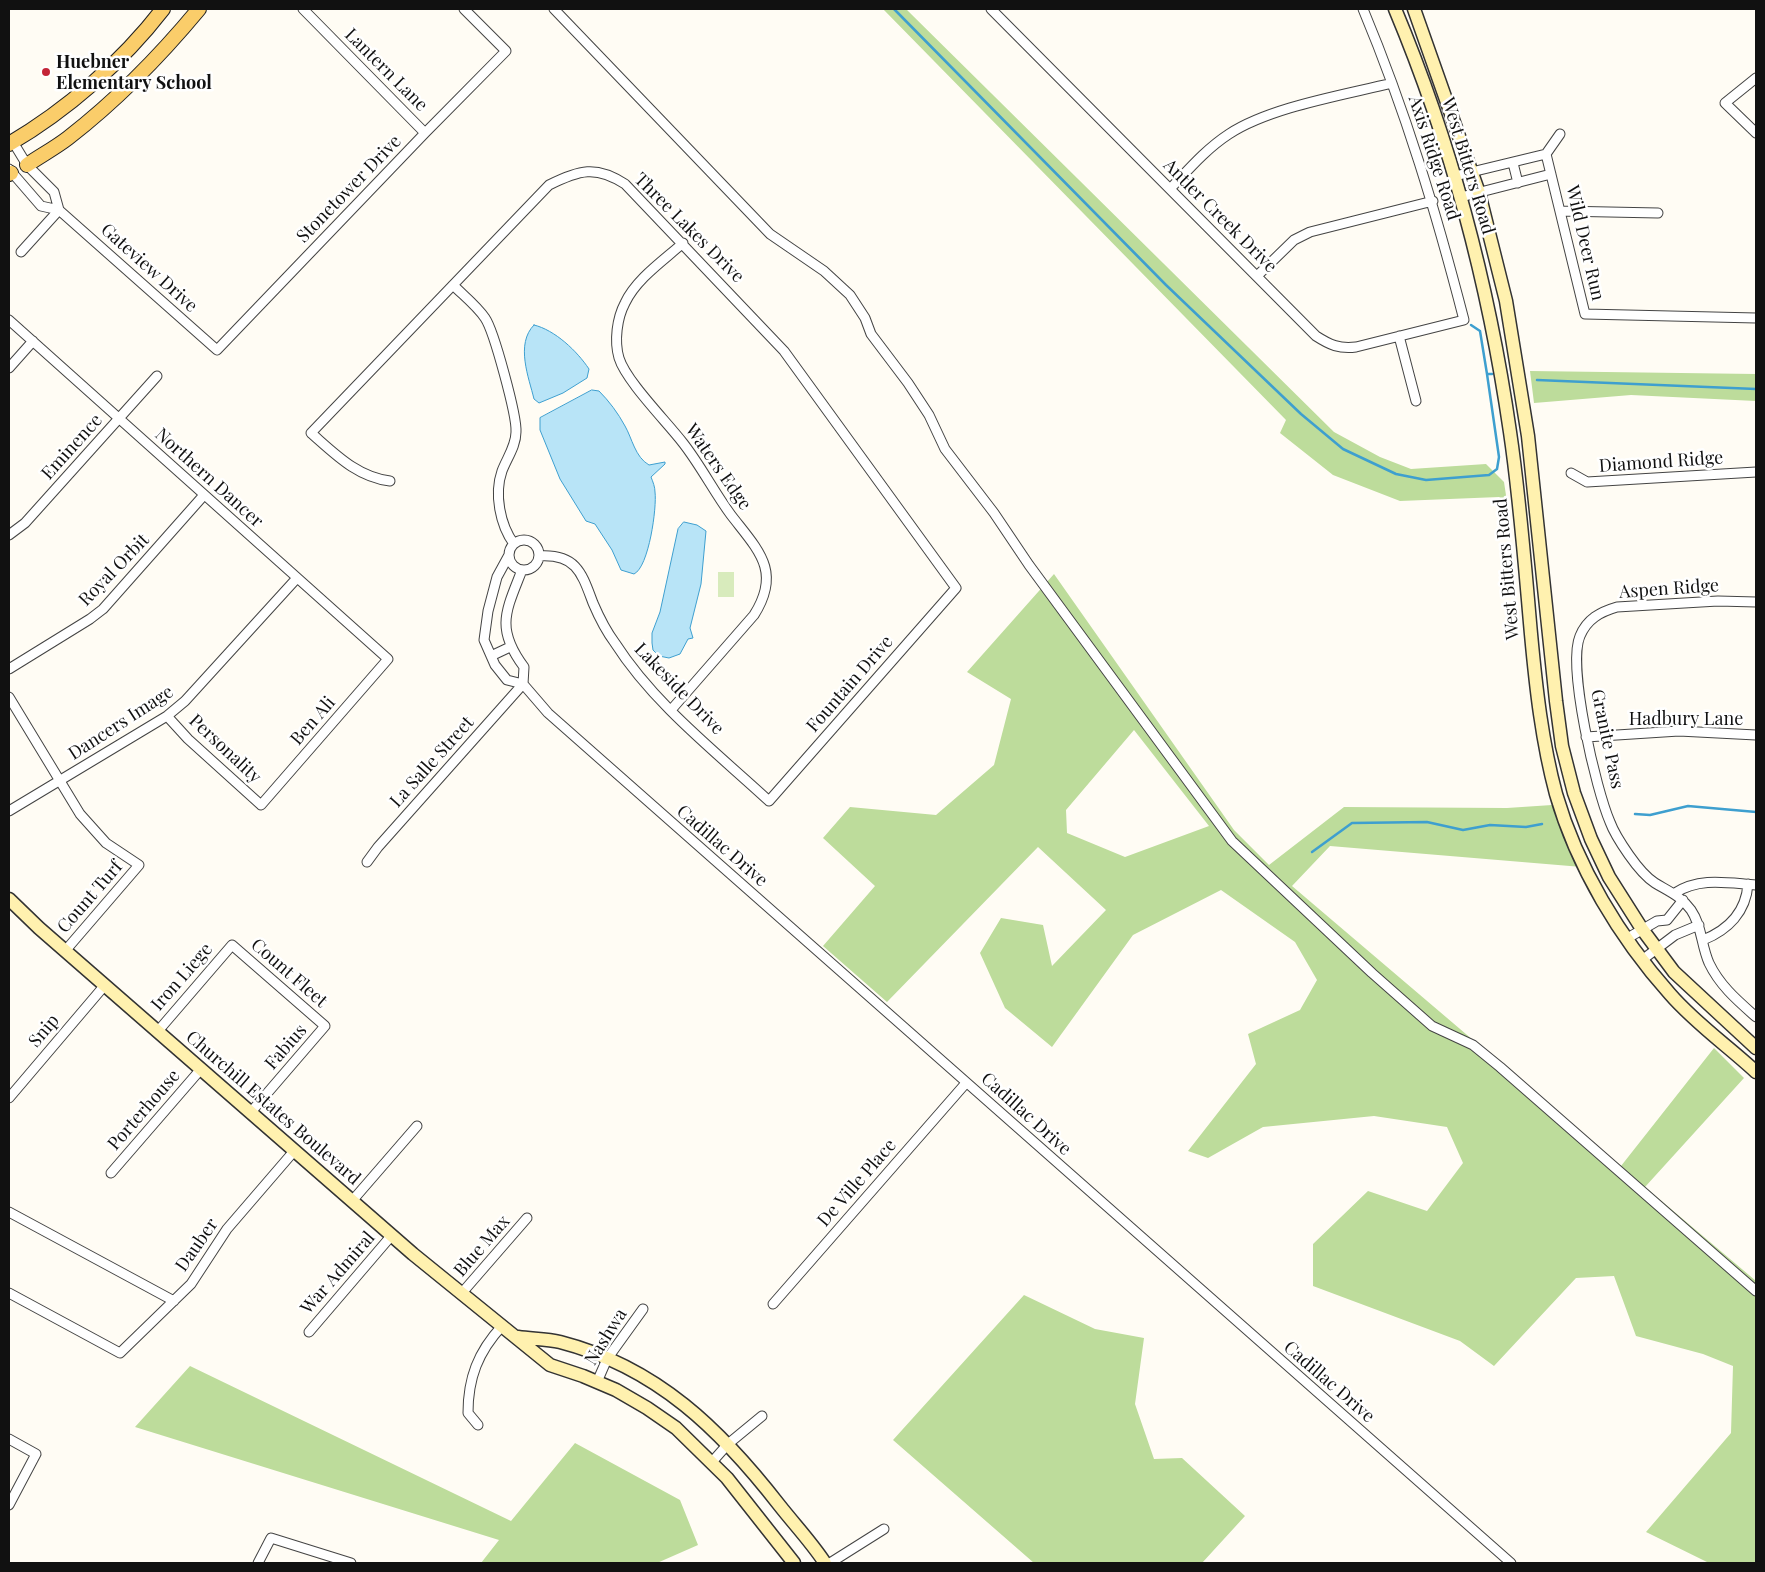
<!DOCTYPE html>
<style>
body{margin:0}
#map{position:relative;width:1765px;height:1572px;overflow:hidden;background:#fffcf4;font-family:"Playfair Display",serif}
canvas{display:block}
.frame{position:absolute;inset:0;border:10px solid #111;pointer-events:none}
</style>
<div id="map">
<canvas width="1765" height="1572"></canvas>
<div class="frame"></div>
</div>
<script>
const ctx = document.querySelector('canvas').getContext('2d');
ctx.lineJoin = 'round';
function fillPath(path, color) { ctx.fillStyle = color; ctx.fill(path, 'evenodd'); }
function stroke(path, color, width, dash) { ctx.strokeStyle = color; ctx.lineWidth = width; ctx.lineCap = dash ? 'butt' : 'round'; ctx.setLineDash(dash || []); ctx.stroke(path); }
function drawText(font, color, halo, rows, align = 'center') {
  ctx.font = font + ' "Playfair Display",serif'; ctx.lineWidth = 5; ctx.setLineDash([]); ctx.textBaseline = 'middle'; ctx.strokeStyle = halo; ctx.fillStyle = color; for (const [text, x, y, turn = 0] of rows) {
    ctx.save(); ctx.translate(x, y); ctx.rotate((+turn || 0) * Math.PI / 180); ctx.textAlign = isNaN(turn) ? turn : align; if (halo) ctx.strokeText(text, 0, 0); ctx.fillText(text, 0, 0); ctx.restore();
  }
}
const green = new Path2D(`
 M718,572H734V597H718Z`);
const forest = new Path2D(`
 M883,9H906L1334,432L1380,457L1411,469L1486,464L1504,482L1507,502L1499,497L1400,501L1333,475L1280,433L1286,420Z
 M1530,371L1756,374V401L1631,395L1534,403Z
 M1054,574L1234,830L1269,865L1344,807L1507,808L1552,805L1559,824L1582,867L1330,846L1292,886L1621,1166L1714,1048L1744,1078L1645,1187L1756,1281V1563H1709L1646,1532L1731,1433L1733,1366L1703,1354L1636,1336L1614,1276L1576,1278L1494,1366L1460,1341L1313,1286V1244L1368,1191L1427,1211L1463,1163L1447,1127L1374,1116L1263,1127L1208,1158L1188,1151L1256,1064L1248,1034L1300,1010L1317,980L1295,942L1221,890L1133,935L1052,1047L1005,1008L980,953L1001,918L1043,925L1052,966L1106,910L1038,847L887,1002L823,946L875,886L823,838L850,807L936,815L994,765L1011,699L967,672ZM1134,730L1209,826L1125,857L1067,833L1066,810Z
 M1024,1295L1095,1329L1144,1338L1135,1404L1154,1459L1182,1458L1245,1516L1202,1563H1034L893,1440Z
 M190,1366L511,1521L575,1443L680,1500L698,1545L657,1563H481L499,1540L135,1427Z`);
const water = new Path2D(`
 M534,325C555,330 577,351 589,369L587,378L563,393L539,403L534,399C529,378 515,344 534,325Z
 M592,390L599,391C609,401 618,413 625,426C632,438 635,457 649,465L665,462V464L651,477C653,482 655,487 655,492C657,507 649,567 634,574L621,570L612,550L595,524L586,521L560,479L540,430V418Z
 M684,522L697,525L706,531L701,584L690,628L693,638L688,639L680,654L669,658L659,656L653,650L652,643V633L660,612L678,529Z`);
const stream = new Path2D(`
 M894,9L1166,285L1301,414L1343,449L1396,474L1426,480L1489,475L1497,469L1499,457L1487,374H1492
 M1471,325L1480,331L1487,374
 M1537,380L1756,389
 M1635,814L1650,815L1688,806L1756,812
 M1312,852L1352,823L1427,822L1463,830L1490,825L1526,827L1542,824`);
const street = new Path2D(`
 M303,9L425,133
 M554,9L770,234L824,271L850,295L865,318L871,334L908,383L929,415L945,449L994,513L1029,565L1232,841L1372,973L1432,1026L1473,1045L1500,1067L1756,1291
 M991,9L1316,336C1330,345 1339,349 1356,347L1464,320C1436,212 1406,112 1363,9
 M1756,78L1725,103L1756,133
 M1560,134L1546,154L1585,314L1756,318
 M13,142L27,165L54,192L59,210
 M1513,163L1518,183
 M9,169L41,206L59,210L217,350L425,133L506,51L464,9
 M1455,176L1546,154
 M1170,189C1189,169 1206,149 1229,134C1270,107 1344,95 1392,83
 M1461,197L1551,174
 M1560,211L1658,213
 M21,252L59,210
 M1257,276L1294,240L1310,232L1433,201
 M453,285C463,295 477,306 485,318C494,331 517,416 516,432C516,446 507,458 502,471C494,494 500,525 514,544
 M9,320L388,659L261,805L188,739L167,716
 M1399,336L1416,401
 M9,368L33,341
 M1571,473L1587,482L1756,472
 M390,481C357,477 335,454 311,433L549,185C579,170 596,165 625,184L784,351L956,588L769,801C716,752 654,704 615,643C606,631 599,617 593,603C582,574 577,554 540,556
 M9,535L25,523L157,376
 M509 555a15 15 0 1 1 30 0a15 15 0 1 1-30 0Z
 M509,555L497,577L488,611L484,640L495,665L507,680L523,684
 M522,570C506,611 495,628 524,667L523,684
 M1756,602L1718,601L1617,607C1600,612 1587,619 1580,636C1567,666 1596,790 1610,822C1614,833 1622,845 1629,855C1636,865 1644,876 1655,883C1668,891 1681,896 1691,910C1702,926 1701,945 1709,963C1720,986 1738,1001 1756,1017
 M491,656L510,647
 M9,669L90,619L103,609L204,495
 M523,684L548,713L1511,1563
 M9,697L80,814L106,843L139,865L65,951
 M671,710L754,615C782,571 758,550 731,515C714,492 701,466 683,443C667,422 626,381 619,358C614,341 617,318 625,303C636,279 664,260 683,243
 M1586,737L1679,731L1756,735
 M9,811L167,716L185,701L297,578
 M367,862L378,847L523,684
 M1675,893C1700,877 1727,883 1756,885
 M1626,939L1657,921L1667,920L1683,900
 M1703,940C1728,930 1746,912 1748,884
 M1642,960L1675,935L1699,925
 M158,1031L232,945L325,1026L251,1112
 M9,1098L105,985
 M111,1173L201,1069
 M352,1201L417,1126
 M9,1212L174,1301
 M9,1293L120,1353L191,1284L227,1229L295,1150
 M461,1294L527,1218
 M773,1304L966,1083
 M309,1332L392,1235
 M597,1382L607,1359L643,1309
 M478,1425L468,1413C468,1378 478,1352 502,1326
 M9,1439L36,1454L9,1505
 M711,1463L728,1444L762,1416
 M258,1563L271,1538L351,1563
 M830,1563L884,1529`);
const secondary = new Path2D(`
 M1395,9C1452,145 1489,287 1510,432C1520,499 1525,567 1531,634C1536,688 1542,742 1556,794C1577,867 1620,938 1670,994C1695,1023 1728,1046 1756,1072
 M1414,9L1479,193L1506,301L1528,436L1556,701L1562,746L1574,793L1591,839L1609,877L1642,929L1674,972L1756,1048
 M9,899L39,928L413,1254L550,1365L583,1376L616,1390L647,1408L676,1428L727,1478L794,1563
 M518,1337C532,1339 547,1339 560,1342C657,1367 721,1430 780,1506C795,1525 812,1543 825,1563`);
const primary = new Path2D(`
 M9,144C67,110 122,62 163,9
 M27,165C40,156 55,148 68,138C117,100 160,56 199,9
 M9,174L11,173`);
const markers = [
 [46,72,5,"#c42537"]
];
const poiNames = [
 ["Huebner",56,62],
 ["Elementary School",56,83]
];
const streetNames = [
 ["Lantern Lane",386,70,45],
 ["Axis Ridge Road",1434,158,72],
 ["West Bitters Road",1468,166,73],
 ["Stonetower Drive",349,189,-46],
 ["Antler Creek Drive",1220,216,45],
 ["Three Lakes Drive",689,228,45],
 ["Wild Deer Run",1585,243,77],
 ["Gateview Drive",149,268,42],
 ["Eminence",72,447,-48],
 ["Diamond Ridge",1661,462,-4],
 ["Waters Edge",718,467,55],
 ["Northern Dancer",209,478,42],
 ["West Bitters Road",1507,569,-95],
 ["Royal Orbit",114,570,-46],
 ["Aspen Ridge",1669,589,-4],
 ["Fountain Drive",850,684,-49],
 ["Lakeside Drive",679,689,46],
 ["Hadbury Lane",1686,719],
 ["Ben Ali",313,721,-49],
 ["Dancers Image",121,723,-33],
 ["Granite Pass",1607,739,78],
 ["Personality",225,749,43],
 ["La Salle Street",432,762,-48],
 ["Cadillac Drive",722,846,41],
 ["Count Turf",90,897,-49],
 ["Count Fleet",289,973,41],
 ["Iron Liege",182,977,-49],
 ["Snip",44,1031,-50],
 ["Fabius",286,1047,-49],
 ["Churchill Estates Boulevard",273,1108,41],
 ["Porterhouse",144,1110,-49],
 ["Cadillac Drive",1026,1114,42],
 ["De Ville Place",857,1183,-49],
 ["Dauber",197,1245,-55],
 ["Blue Max",482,1246,-49],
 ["War Admiral",338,1273,-49],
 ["Nashwa",606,1337,-58],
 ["Cadillac Drive",1329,1382,41]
];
fillPath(green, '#d8ebbc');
fillPath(forest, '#bddc9b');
fillPath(water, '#b8e4f7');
stroke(water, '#3e9fcf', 1);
stroke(stream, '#3e9fcf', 2.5);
stroke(street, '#444', 11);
stroke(secondary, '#333', 15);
stroke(primary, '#222', 16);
stroke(street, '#fff', 9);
stroke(secondary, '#fff1af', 12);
stroke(primary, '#facd6a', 14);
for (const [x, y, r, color] of markers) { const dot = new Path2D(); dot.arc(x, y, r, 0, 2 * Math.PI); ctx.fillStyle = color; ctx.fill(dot); stroke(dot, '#fff', 2); }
drawText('bold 18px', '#111', '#fff', poiNames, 'left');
drawText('18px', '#111', '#fff', streetNames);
</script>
